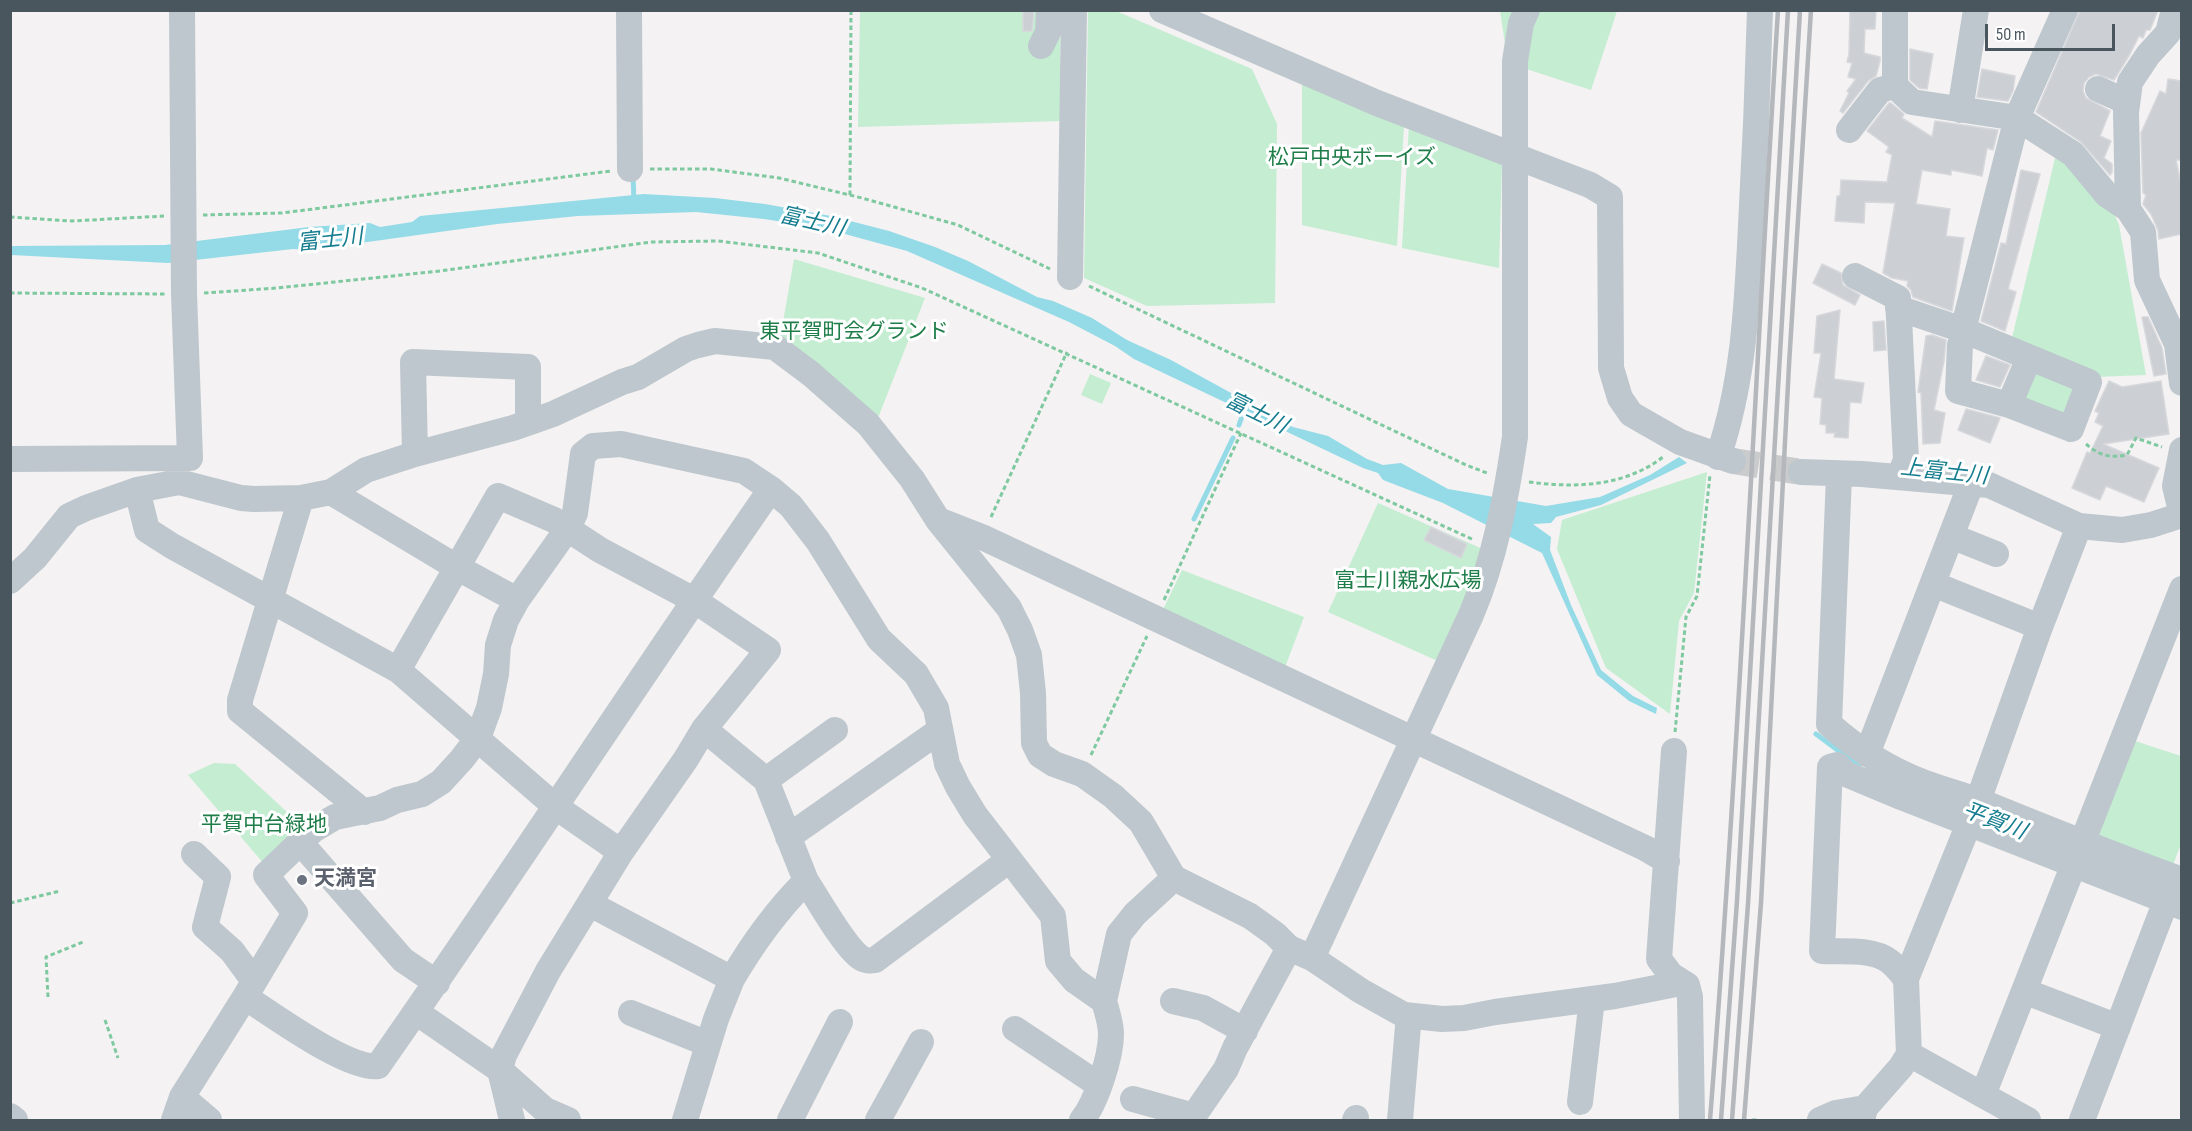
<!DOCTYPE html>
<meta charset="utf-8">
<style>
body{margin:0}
#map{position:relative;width:2192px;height:1131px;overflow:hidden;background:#f4f2f2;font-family:"Sofia Sans Condensed",sans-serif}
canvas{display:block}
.frame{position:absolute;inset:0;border:12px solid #4a565e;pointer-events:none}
.scale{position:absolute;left:1985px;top:24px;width:130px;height:27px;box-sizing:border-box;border:3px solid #4a565e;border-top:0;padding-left:8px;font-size:18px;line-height:21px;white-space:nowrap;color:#4a565e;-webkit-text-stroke:4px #fff;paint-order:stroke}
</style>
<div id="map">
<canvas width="2192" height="1131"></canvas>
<div class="frame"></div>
<div class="scale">50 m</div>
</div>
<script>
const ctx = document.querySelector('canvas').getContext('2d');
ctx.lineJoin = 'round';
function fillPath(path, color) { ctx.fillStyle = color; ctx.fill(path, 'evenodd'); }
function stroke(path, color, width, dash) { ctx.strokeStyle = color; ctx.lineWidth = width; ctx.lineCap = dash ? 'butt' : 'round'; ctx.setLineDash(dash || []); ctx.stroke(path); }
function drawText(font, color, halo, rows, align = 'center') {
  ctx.font = font + ' "Sofia Sans Condensed","Noto Sans JP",sans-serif'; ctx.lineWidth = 6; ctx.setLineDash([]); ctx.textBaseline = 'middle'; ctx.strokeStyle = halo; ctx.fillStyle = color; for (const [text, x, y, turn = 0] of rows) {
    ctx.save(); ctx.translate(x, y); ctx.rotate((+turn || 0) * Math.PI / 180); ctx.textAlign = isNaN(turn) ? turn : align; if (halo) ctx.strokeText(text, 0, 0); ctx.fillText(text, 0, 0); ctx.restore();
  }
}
const green = new Path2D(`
 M860,11H1060L1061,121L858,127Z
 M1088,11H1116L1252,69L1277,124L1275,303L1147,306L1084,278Z
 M1500,11H1617L1591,90L1508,63Z
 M1302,84L1404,126L1397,246L1302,225Z
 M1409,125L1502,163L1499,268L1402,248Z
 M2057,150L2112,209L2119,225L2146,375L2095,377L2011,342Z
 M794,259L925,298L876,423L779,345Z
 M2031,369L2080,385L2068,421L2019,399Z
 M1090,374L1111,383L1102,404L1081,395Z
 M1707,472L1694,593L1679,621L1670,714L1606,668L1557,549L1562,520Z
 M1378,503L1485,550L1440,662L1328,612Z
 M1182,570L1304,617L1284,670L1160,616Z
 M2129,739L2181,756V844L2173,865L2094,842Z
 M214,763L235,764L300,824L264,864L188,775Z`);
const water = new Path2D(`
 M644,194L715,198L765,204L831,216L889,231L935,247L968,261L1037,297L1053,301L1092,318L1127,340L1171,360L1293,427L1328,436L1367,459L1383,465L1401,463L1448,489L1546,506L1600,497L1650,475L1679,457L1687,463L1601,505L1556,517L1551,523L1533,524L1551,537L1550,550L1571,605L1601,670L1633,696L1657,708L1656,714L1629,701L1597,675L1542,553L1443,503L1383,480L1378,473L1363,468L1134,359L1115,346L1069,322L907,251L823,228L764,219L696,212L578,216L497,224L310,250L293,249L168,263L11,255L10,246L165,245L309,227L370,223L380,227L412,222L420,216Z`);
const stream = new Path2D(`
 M633,175L634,202
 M1239,425L1245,408
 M1194,519L1233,438
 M1816,734L1859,766`);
const building = new Path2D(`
 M1023,10H1034L1032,31H1023Z
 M1850,10H1876L1875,29H1865L1864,53L1880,57V61L1876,76L1868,81L1843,113L1840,111L1849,93L1847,91L1856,79L1848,77L1852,63L1847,62L1849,54Z
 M2080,10H2158L2150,30H2146L2143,38L2139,36L2130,54L2114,80L2096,74L2089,77L2084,83L2083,91L2086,98L2110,111L2100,136L2111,141L2104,158L2112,164V172L2110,175L2081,142L2036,112Z
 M1910,49L1933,54L1927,89L1919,88L1910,80Z
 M1982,69L2015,76L2013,91L2008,101L1977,97Z
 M2168,79L2181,81V160H2176L2181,184V234L2159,239L2158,230L2151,214L2143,204L2146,195L2143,193L2141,133L2160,91L2166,94Z
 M1889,103H1891L1904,114L1902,118L1932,137L1935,121L1998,130L1993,150L1987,148L1982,176L1951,170V175L1922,170L1916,204L1950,209L1946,236L1964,238L1952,311L1913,297L1911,290L1907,286L1908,281L1892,278L1883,273L1895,203L1865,202L1864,223L1835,221L1837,196H1840L1841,180L1887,182L1892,155L1886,152L1889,147L1867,131Z
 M2021,170L2040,174L2008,289L2016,292L2005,331L1981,321L2001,243L2006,244Z
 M1822,264L1841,273L1843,285L1860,295L1855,305L1813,283Z
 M1840,310L1834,379L1864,383L1861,403L1850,402L1848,438L1834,437L1835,433H1826V425L1820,424L1822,398L1814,397L1821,353H1814L1817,316Z
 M2142,317H2148L2162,348L2166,374L2154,376Z
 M1884,321L1886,350L1874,351L1873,322Z
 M1932,335L1946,340L1944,361L1934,410L1945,413L1940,443L1923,444L1921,393L1918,392L1926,336Z
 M1986,356L2010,365L2000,387L1976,380Z
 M2109,381L2122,387L2161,381L2169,434L2103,444L2159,468L2144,502L2106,486L2100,500L2072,488L2087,452L2090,453L2103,426L2095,422L2099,413L2095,411Z
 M1966,409L2000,418L1990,443L1958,430Z
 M1431,527L1467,544L1461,558L1424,540Z`);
const minorTunnel = new Path2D(`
 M1733,461L1801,472`);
const path = new Path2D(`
 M650,169H711L779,178L862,198L958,225L1050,269
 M850,195L851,10
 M203,215L282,213L611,171
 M10,217L72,221L164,216
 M1089,286L1466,465L1487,473
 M10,293L165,294
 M204,293L277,288L440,271L651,242L718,241L818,253L922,288L1474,540
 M2086,444C2100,456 2110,458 2127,455L2136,438L2162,447
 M1529,482C1575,488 1624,487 1663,457
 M991,517L1067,352
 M1164,600L1241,433
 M1675,732L1686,617L1697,596L1710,475
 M1091,755L1147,636
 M10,903L60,891
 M48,997L46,957L83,942
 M105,1020L118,1058
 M1752,1120H1757`);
const minor = new Path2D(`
 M629,10L630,169
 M1162,10L1377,103L1590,185L1610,197L1611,368L1620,398L1631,414L1680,442L1733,461
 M1895,10V86L1912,102L2017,118L2073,154L2107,195L2128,209L2143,232L2147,280L2177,344L2182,383
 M1041,46L1048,32L1049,10
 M2098,89L2118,98L2126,99
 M1960,110L1976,10
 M1849,130L1880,90L1895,86
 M2128,209L2126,112L2130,82L2148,55L2168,33L2174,10
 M1855,276L1898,298L1906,460L1899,477
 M1070,277L1074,10
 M1898,308L1963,330L2089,382L2071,429L2009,405L2029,358
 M1963,330L2017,118L2065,10
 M1960,345L1958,391L2009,405
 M415,454L413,362L528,367V422
 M1718,457C1744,381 1747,305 1751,226C1755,154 1758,82 1760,10
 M10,459L190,458L184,294L182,10
 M1801,472L1862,474L1989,485L2079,526L2122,530L2151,525L2182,515L2175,486L2182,450
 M1839,475L1829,724C1857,749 1890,770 1925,783C1944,790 1963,795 1982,802C2048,829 2114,855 2182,880
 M137,490L147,530L172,546L398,670L556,807L621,852
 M331,492L458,568L517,600
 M301,498L240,700V711L364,812
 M941,521L982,537L1645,848L1667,861
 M1951,536L1996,554
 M10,581L35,558L69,516L86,508L137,490L179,482L241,498L254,499L301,498L331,492L366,470L415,454L513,428L553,414L622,382L638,377L686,349L698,345L715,341L775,347L811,374L868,424L912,479L938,520L1009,608L1020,630L1029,655L1033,693L1034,743L1040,755L1054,764L1082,774L1113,796L1141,822L1174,878L1250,916L1275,934L1289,948L1312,958L1361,991L1404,1015L1442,1019L1464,1018L1495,1012L1615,996L1681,983
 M1933,584L2040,627
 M398,670L498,496L554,520L600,550L694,600L768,650L704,729L686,759L621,852L548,971L504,1055L500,1070L512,1120
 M704,729L766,780L806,881C776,911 753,943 732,979
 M1674,751L1659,959L1671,975L1687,985L1690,997L1692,1120
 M1867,754L1971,484
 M766,780L835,730
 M788,837L939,731
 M300,842L403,960L437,983
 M2082,843L2182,589
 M194,854L218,877L205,927L232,951L254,981
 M806,881C818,899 845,948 861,958C866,961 870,961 875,960L1009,860
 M590,904L732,979L716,1019L685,1120
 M1312,958L1471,615C1495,559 1506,498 1515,437V61L1521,23L1527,10
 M1906,979C1901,973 1896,966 1889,961C1872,948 1843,952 1822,951L1830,767L1837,765L1846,774L1901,797L2182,907
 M2024,991L2118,1027
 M245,997C273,1015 348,1070 378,1066C512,875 638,680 771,489
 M1104,1001L1119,934L1135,914L1174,878
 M1173,1001L1203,1008L1245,1031
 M416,1012L500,1070L545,1110L568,1120
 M631,1013L708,1044
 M1015,1029L1099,1085
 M1909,1054L2028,1120
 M1983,1095L2074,864
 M182,1097L209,1120
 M1133,1099L1194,1116
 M1580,1102L1592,999
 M10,1116L15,1120
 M174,1120L182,1097L245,997L295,913L266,875L313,830L335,817L380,808L397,800L422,794L441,782L462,759L478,738L489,708L496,674L498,645L506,620L517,600L568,528L575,513L583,454L593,446L621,444L744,471L771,489L791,506L818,541L879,639L916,674L936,708L947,764L958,787L975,815L1053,916L1058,961L1074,980L1104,1001C1107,1012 1111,1023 1111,1034C1111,1057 1096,1103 1082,1120
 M790,1120L840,1022
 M878,1120L921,1042
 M1191,1120L1226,1069L1235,1048L1289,948
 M1355,1120L1356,1118
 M1400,1120L1408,1026L1411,1016
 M1820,1120L1836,1113L1865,1108
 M1862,1120L1865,1108L1901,1067L1909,1054L1906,979L1978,801L2040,627L2079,526
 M2082,1120L2166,901`);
const rail = new Path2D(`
 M1710,1120C1739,751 1755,380 1778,10
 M1721,1120L1737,901L1788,10
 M1732,1120L1748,904L1800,10
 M1744,1120L1761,903L1789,365L1811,10`);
const markers = [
 [302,880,6,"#6b7280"]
];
const parkNames = [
 ["松戸中央ボーイズ",1352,159],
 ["東平賀町会グランド",854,333],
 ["富士川親水広場",1408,582],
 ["平賀中台緑地",264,826]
];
const worshipNames = [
 ["天満宮",314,880]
];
const waterNames = [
 ["富士川",812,223,13],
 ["富士川",330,241,-6],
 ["富士川",1256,414,26],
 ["上富士川",1944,473,6],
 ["平賀川",1994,822,21]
];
fillPath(green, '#c4edd2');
fillPath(water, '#94dbe7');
stroke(stream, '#94dbe7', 5);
fillPath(building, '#cccfd4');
stroke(building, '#d6d8dc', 1.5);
stroke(minorTunnel, '#cacbcd', 26, [26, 13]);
stroke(path, '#7ec9a0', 3, [4.5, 3]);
stroke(minor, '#bec7cd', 26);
stroke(rail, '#b4b7bb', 4.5);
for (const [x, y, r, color] of markers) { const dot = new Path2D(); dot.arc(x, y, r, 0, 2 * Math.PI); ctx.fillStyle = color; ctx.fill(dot); stroke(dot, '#fff', 2); }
drawText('21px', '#1e7d48', '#fff', parkNames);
drawText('bold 21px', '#5b616d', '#fff', worshipNames, 'left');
drawText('italic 22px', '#157d8f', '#fff', waterNames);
</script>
